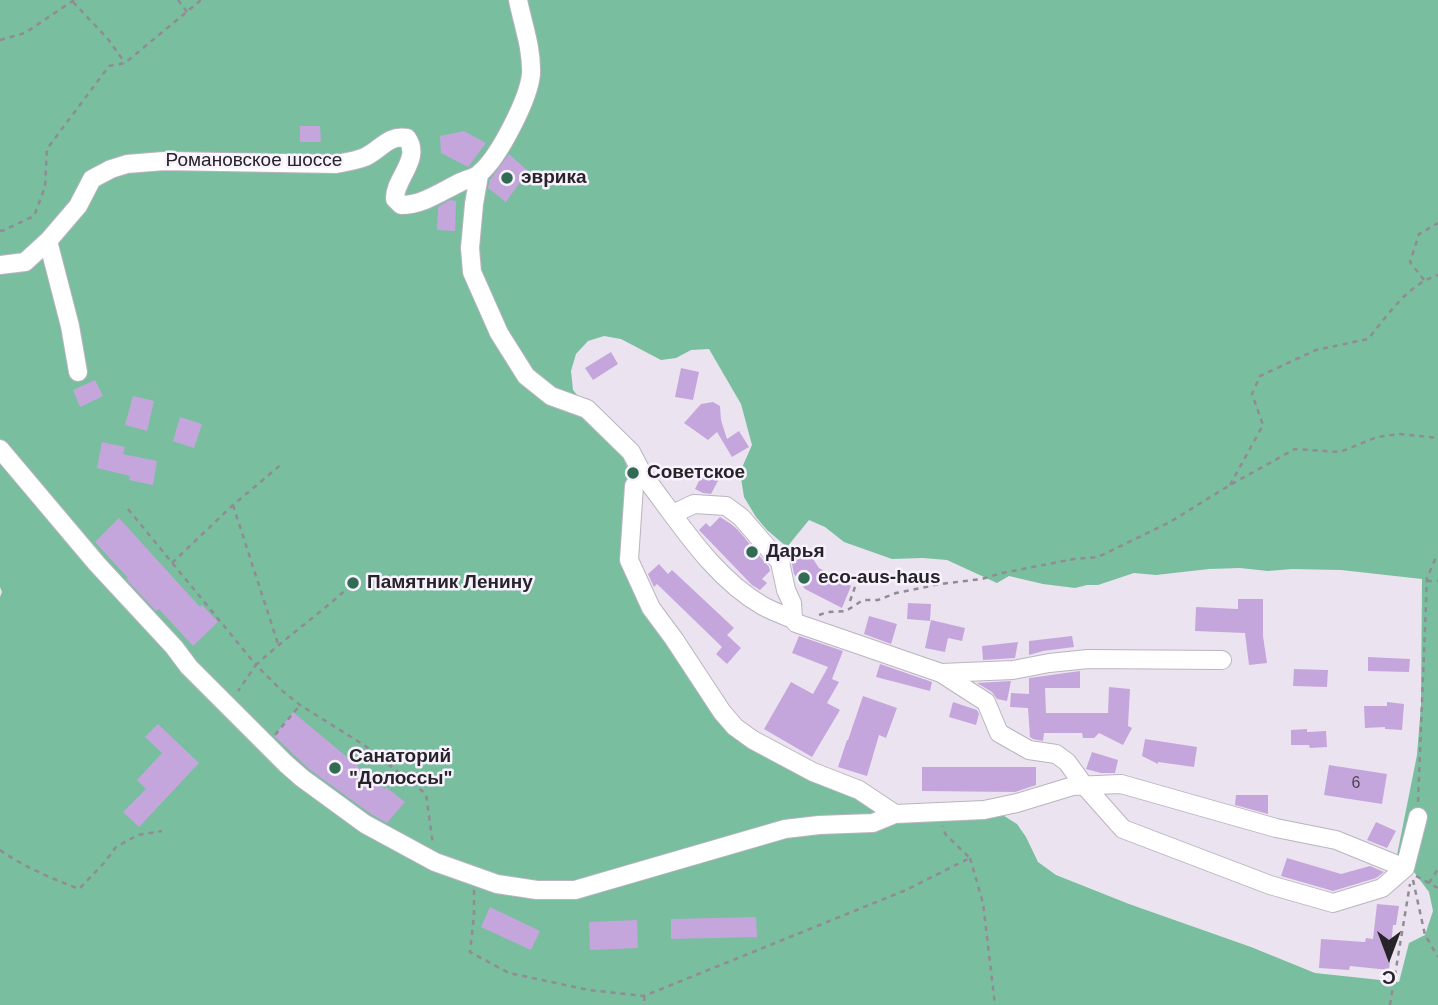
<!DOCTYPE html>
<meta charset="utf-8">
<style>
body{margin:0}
#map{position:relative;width:1438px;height:1005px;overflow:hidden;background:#ebe4f0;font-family:Arial,sans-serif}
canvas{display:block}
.north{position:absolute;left:1354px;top:921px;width:70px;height:70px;-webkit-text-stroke:5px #f8f1fe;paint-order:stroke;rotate:180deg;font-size:19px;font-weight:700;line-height:28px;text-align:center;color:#272429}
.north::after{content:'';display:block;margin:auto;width:24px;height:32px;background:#272429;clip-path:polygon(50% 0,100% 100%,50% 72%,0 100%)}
</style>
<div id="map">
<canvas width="1438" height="1005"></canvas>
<div class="north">С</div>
</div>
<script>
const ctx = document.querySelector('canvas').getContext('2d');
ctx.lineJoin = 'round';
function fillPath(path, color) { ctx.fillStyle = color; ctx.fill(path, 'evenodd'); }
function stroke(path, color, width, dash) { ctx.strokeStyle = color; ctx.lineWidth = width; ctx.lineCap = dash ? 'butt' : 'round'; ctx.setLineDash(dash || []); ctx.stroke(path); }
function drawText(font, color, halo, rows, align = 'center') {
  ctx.font = font + ' Arial,sans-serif'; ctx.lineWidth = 5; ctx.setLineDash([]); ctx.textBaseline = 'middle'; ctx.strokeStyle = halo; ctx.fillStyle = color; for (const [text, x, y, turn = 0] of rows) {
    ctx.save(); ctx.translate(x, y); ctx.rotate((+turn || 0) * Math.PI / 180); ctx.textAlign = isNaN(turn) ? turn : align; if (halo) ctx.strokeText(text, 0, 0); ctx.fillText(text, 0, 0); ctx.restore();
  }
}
const forest = new Path2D(`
 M0,0H1438V1005H0V597L2,592L0,587ZM604,336L621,339L661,360L676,358L691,350L709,349L741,404L752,445L740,472L744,497L756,517L767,530L787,547L809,520L825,527L844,542L892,559L923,558L947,560L997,583L1009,576L1043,584L1075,588L1087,585H1098L1134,573L1156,575L1209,569L1240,568L1268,571L1292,569L1341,570L1422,579L1421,705L1417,755L1396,860L1397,863L1414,872L1429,892L1433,911L1425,935L1409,943L1399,982L1315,973L1251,947L1129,904L1056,875L1038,862L1026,837L1017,824L1001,814L891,816L727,723L626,564L628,469L612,430L586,406L573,390L571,371L576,354L588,341Z`);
const building = new Path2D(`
 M300,126H320L321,142H300Z
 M464,131L486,143L468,167L441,153L440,136Z
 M509,154L528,171L506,202L488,188L490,180Z
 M450,200L456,201L455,231L437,230L438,207Z
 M611,352L618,364L593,380L585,368Z
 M681,368L699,372L693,400L675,397Z
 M95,380L103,396L80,407L73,390Z
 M133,396L154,401L147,431L125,425Z
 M713,402L720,406L721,420L727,439L739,431L749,447L732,457L717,432L708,440L684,423L701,404Z
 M180,417L202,424L194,448L173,441Z
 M102,442L125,447L123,454L157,461L153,485L129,480L130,476L97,468Z
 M704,471L719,479L711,494L703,493L695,489Z
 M720,517L731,524L738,530L769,567L770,571L762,579L767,583L760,590L752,585L699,530L706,523L710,527Z
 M119,518L200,607L202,605L218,622L193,646L159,609L156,611L126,579L128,578L95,542Z
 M806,548L819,568L851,586L842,608L805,589L794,574L791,559Z
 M659,564L668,574L672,570L734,628L727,635L741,648L727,664L716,654L722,647L657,584L654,587L648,574Z
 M1238,599H1263V636L1267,663L1249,665L1245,633L1195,631L1196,607L1238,609Z
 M908,603L931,604L930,621L907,619Z
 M869,616L897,624L891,644L864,634Z
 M931,620L965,628L962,641L948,638L945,652L925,648Z
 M799,636L843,651L832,679L839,682L827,703L840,710L812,757L764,729L791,682L813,694L828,667L792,653Z
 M1072,636L1074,647L1043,651L1029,655V641Z
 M1018,642L1015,658L983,660L982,646Z
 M1368,657L1410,659L1409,672L1368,671Z
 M880,664L932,682L930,691L876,677Z
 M1294,669L1328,670L1327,687L1293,686Z
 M1080,671V688H1045L1046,713H1108L1109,687L1130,689L1128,726L1132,728L1123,745L1099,733L1094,738H1083L1082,733H1044L1043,741L1033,739L1030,737L1028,708L1010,707L1011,693L1029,694V678Z
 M1011,681L1007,701L997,699L992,692L977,683Z
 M863,696L897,708L886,738L879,735L867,776L838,767L847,740H848Z
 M953,702L977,710L979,714L976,725L949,717Z
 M1387,702L1404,704L1402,730L1385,729V727L1365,728L1364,706H1387Z
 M293,712L385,789L386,787L405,802L387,823L371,814L309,769L274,736Z
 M158,724L199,763L139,827L123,812L146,789L137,780L162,753L145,737Z
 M1307,729V732L1326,731L1327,747L1310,748L1309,745H1291V730Z
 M1145,739L1197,747L1194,767L1158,762V764L1142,756Z
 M1092,752L1118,760L1115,773H1101L1086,769Z
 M1329,765L1387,774L1382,804L1324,795Z
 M922,767H1036V785L1015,792L922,791Z
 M1236,795H1268V814L1235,805Z
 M1376,822L1396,831L1387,848L1367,840Z
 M1287,858L1341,874L1370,866L1384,872L1376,878L1333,891L1281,876Z
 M1377,904L1399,906L1396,925H1393L1389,970L1350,966L1349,970L1319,968L1321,939L1365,942L1366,938L1373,939Z
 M490,907L540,931L531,950L481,927Z
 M756,917L757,937L671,939V919Z
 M637,920L638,948L590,950L589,922Z`);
const path = new Path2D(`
 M178,0L187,12
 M73,2L108,39L125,63
 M0,40L25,33L74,0
 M0,230L2,231L34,216L45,187L47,149L109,66L125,63L201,0
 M1424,280L1410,262L1419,234L1438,223
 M1230,485L1263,425L1252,394L1260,376L1316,350L1368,339C1388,315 1407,285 1438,275
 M233,505L278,644
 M128,509L256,665L238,691
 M792,555L807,546
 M172,563L233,505L283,463
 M1427,581H1438
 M351,585C321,613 286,637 256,665L280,689L300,705L364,745L426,794L433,845
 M850,601L856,584
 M819,615L828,612L846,611L863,600H878L896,593L940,584L982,579L1002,573L1074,559L1098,557L1170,522L1230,485L1295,449L1340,452L1377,437L1400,434L1438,438
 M275,735L300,705
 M1418,802L1427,578L1436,557
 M0,850C24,867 51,878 79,889L104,863L116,847L138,835L162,831
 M970,858L983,903L995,1005
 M1416,876L1438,888
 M1413,880L1425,935L1438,957
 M1429,883L1438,869
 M474,890V915L470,952L509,973L589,990L644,996L906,890L970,858L946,835L942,826
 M644,996L645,1005
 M1390,1005L1410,884`);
const minor = new Path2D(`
 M479,175L474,204L470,248L472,272L499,333L526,376L551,396L587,409L631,452L643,475L634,486L629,560L651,608L674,639L722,712L735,727L753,740L813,772L859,790L895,814
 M48,241L70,326L78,372
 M0,265L25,262L48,241L78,206L92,179L111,169L127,164L164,161L336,164C346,162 355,161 365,157C382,149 387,135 407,138C422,159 394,179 395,199L401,205C423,205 442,191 461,182C467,179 475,178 480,173C499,157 529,98 531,74C532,48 523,25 518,0
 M0,449L97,564L174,647L189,667L286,764L302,778L365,824L435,862L497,884L537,890H575L785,829L819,825L873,823L895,814L984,810L1017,803L1073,786L1121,784L1276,828L1336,840L1405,868
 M643,475C678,520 712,577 763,606C772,611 783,615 793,619L796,623L941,673L986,702L999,733L1029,750L1056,754L1067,762L1083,784L1123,829L1270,885L1333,903L1382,888L1405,868L1418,817
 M673,514L694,504L726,506L741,517L780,562L786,590L792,603L793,619
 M941,673L1013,670L1049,663L1088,659L1222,660`);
const markers = [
 [507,178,7,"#316b53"],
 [633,473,7,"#316b53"],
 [752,552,7,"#316b53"],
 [804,578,7,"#316b53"],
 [353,583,7,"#316b53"],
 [335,768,7,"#316b53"]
];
const numberNames = [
 ["6",1356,784]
];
const streetNames = [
 ["Романовское шоссе",254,161]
];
const poiNames = [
 ["эврика",521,178],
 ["Советское",647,473],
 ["Дарья",766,552],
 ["eco-aus-haus",818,578],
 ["Памятник Ленину",367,583],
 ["Санаторий",349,757],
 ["\"Долоссы\"",349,779]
];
fillPath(forest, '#79be9f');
fillPath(building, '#c5a6dc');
stroke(minor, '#bab3c0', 20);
stroke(path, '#918b94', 2.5, [5, 5]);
stroke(minor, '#fff', 18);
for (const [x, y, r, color] of markers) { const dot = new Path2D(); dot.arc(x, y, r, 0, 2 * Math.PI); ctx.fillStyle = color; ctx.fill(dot); stroke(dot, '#f8f1fe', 2.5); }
drawText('16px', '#4e4456', null, numberNames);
drawText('19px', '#272429', '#f8f1fe', streetNames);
drawText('bold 19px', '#272429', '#f8f1fe', poiNames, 'left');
</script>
